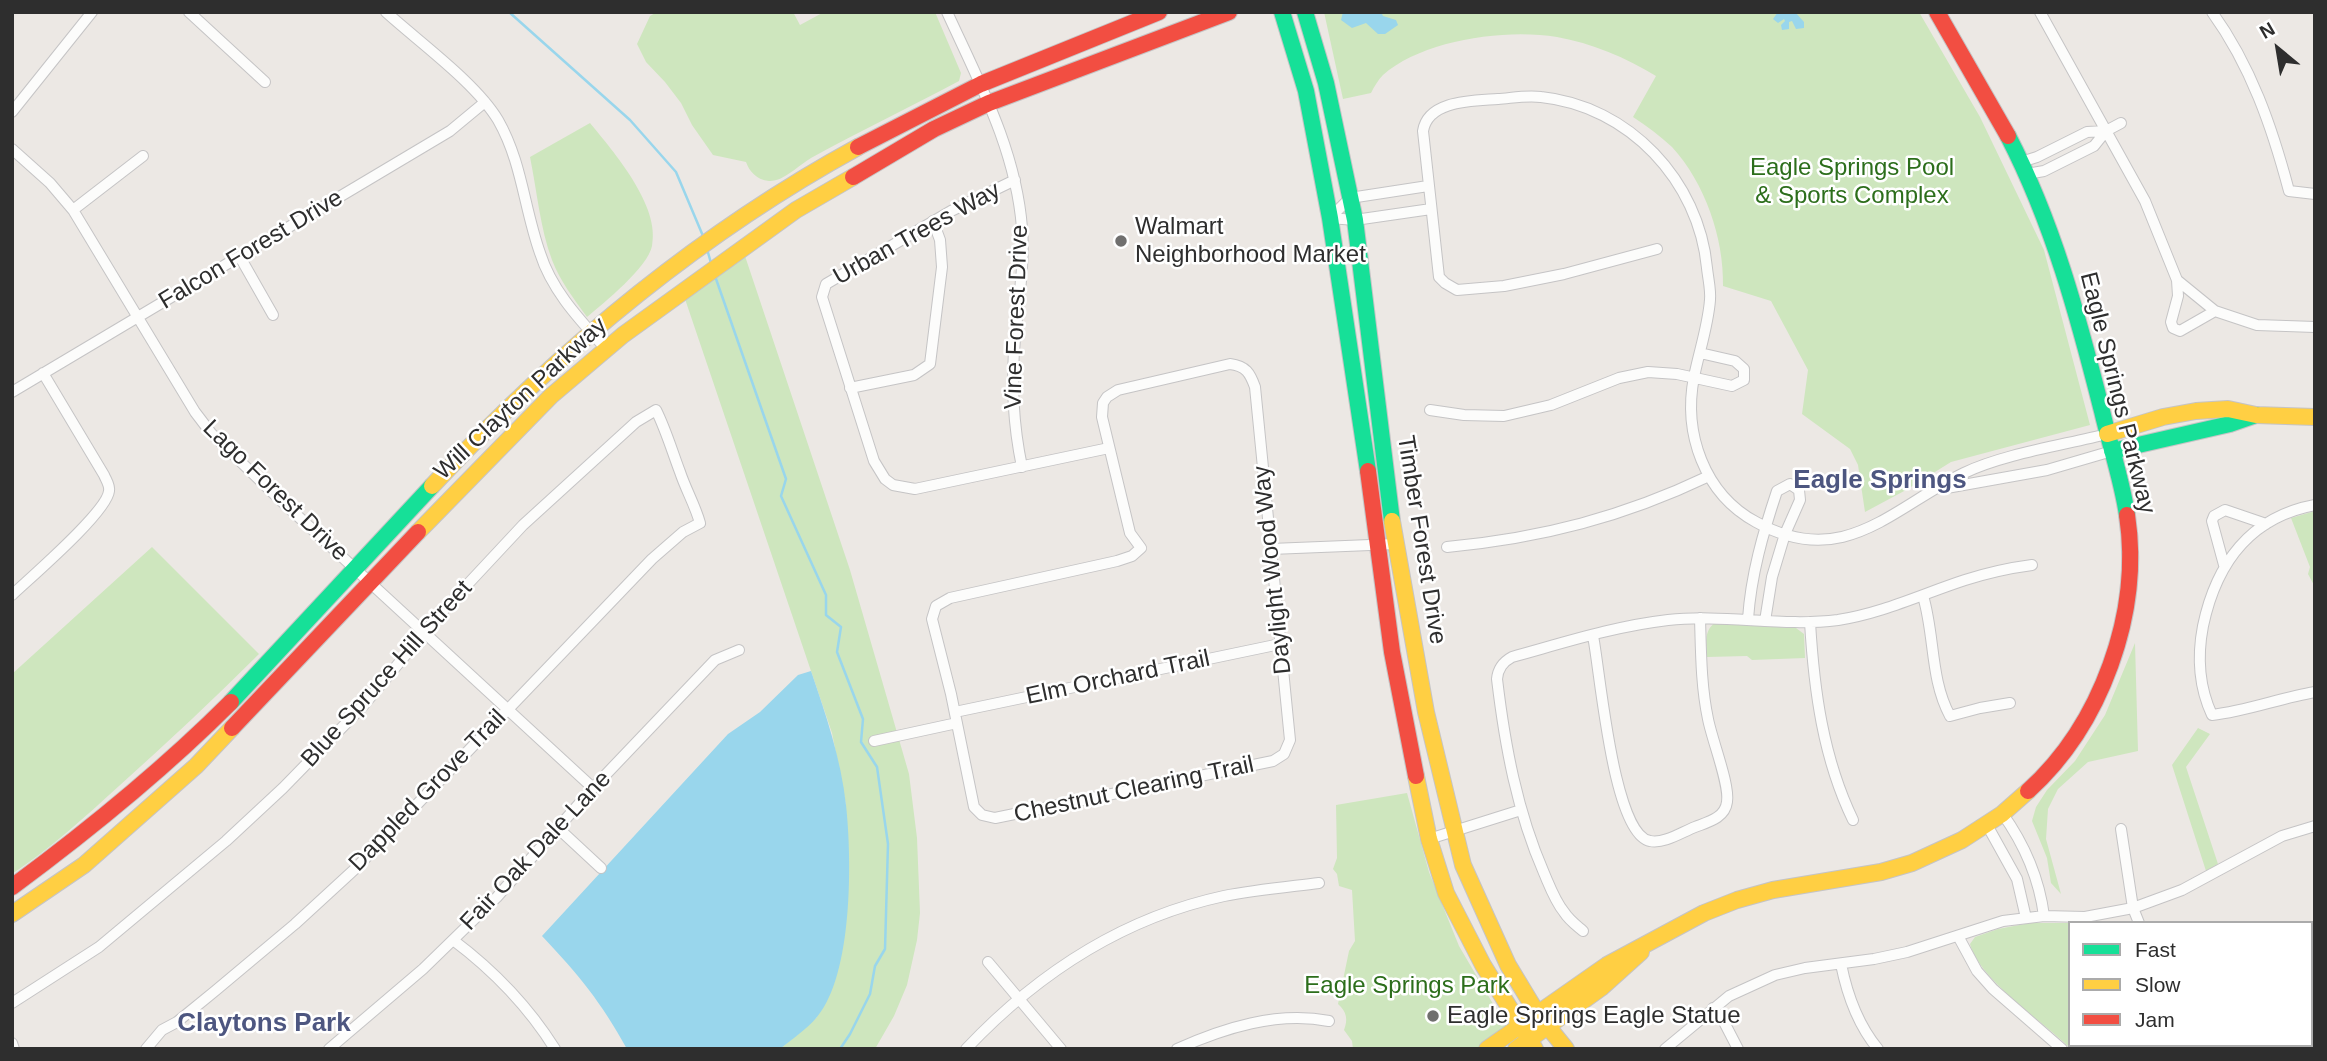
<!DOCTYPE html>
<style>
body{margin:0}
#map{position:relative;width:2327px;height:1061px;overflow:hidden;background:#ece8e4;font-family:Helvetica,sans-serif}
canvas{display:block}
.frame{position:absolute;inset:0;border:14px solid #2e2e2e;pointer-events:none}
.legend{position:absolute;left:2068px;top:921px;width:245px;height:126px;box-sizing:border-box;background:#fff;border:2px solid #ababab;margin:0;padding:9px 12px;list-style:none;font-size:21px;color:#2e2e2e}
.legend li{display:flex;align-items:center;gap:14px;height:35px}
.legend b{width:35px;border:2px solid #ababab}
.north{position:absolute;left:2243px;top:14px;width:70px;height:70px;-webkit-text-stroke:5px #fff;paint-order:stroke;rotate:330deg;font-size:19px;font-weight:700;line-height:28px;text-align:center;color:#2e2e2e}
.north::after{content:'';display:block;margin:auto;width:24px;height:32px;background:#2e2e2e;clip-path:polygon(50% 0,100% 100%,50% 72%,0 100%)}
</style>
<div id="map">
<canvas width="2327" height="1061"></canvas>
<div class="frame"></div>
<ul class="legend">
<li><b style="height:9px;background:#16e098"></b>Fast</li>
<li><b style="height:9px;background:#ffcf43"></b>Slow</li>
<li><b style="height:9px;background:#f24e42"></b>Jam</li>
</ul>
<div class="north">N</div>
</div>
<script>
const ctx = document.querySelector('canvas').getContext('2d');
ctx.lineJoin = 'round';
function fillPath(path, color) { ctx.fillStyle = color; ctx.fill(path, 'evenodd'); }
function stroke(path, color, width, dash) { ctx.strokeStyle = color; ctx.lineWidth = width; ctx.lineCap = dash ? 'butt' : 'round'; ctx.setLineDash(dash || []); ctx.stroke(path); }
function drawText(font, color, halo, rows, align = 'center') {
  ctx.font = font + ' Helvetica,sans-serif'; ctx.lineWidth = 5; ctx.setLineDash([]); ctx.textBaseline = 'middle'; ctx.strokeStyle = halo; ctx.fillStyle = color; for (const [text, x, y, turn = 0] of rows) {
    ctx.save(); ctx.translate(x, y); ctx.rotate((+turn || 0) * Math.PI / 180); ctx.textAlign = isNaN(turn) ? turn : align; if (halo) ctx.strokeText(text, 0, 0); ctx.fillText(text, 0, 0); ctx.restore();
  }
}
const green = new Path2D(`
 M657,12H793L800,25L824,12H935L961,73L959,81C910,107 860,131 811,158C799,165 783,182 769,181C757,180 749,171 746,162L713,155L692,125L681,103L665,82L646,62L637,44L650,16Z
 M1324,12H1919L1980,117L2044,250L2090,425L1951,462L1906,490L1865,512L1858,465L1850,449L1802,414L1808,370L1771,301L1723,286C1724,238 1705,183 1672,147C1660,136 1647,126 1633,117L1656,76C1627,58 1591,43 1557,37C1506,28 1422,40 1383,75C1378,80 1374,87 1371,93L1343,99Z
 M590,123C613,151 661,206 652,246C648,267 604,303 587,317C574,299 560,281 552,260C540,228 537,191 530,157Z
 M745,256L850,570L909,774L917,838L920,913L917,940L907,985L894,1016L875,1049H780L817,1017L846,805L832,733L685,299Z
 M2315,511V587L2308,574L2310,567L2291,518Z
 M152,547L259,654C214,699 167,743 119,786C85,817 51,848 12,874V674Z
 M1715,623L1796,628L1804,634L1805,658L1752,660L1747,656L1707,657C1707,645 1703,631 1715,623Z
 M2135,643L2138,751L2088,762L2058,789L2048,809L2046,839L2061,894L2051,883L2047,858L2032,821L2036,807L2047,790L2075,761L2105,715Z
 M2198,728L2210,734L2186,767L2218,864L2206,871L2172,765Z
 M1407,793L1429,872L1459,946L1506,1026L1504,1030L1476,1049H1353L1352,1041L1344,1030C1348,1020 1347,1012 1338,1004L1349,951L1355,941L1352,890L1339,886L1337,874L1333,869L1337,858L1336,805Z
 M2030,923H2070V1045H2088L2084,1049H2071C2043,1021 1980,981 1970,944L1975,937L1998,929Z`);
const water = new Path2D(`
 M1343,12H1381L1383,16L1396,20L1398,25L1385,34H1378L1366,23L1352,28L1341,20Z
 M1778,12H1795L1804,22V28L1796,29L1792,21L1789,22V29L1782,30L1781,25L1785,21L1784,19L1778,23L1773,19Z
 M811,671C826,715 841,759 846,805C852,860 853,974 817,1017C807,1029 792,1039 780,1049H627C601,1002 579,975 542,936L728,734L760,712L798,675Z`);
const stream = new Path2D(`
 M509,12L630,120L676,172L703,236
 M707,249L711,263
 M715,276L786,479L781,496L826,595V615L841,627L837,652L863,719L861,742L877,767L888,844L885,949L875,966L870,994L850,1034L840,1049`);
const street = new Path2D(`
 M189,12L265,82
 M386,12C419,42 476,83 498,120C522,162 524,208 540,253C552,291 580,320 606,349
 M947,12C979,82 1016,150 1022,228C1025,265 1018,302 1015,339C1011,382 1013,424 1022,467
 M2040,12L2145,201L2177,280L2178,296L2171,322L2173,328L2180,331L2215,311
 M2212,12C2251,66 2272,127 2289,191L2315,194
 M12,112L92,12
 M12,149L50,183L73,210L195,412L211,433L276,496L593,788
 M2021,162L2037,157L2087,132L2106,131
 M2027,174L2044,171L2094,146L2106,131L2121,123
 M1015,180L951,211L826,284L822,297L874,461L885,479L893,485L915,489L1109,448
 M73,210L143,156
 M1330,218L1350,198L1428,186
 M1330,218L1355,220L1431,209
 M1657,249L1564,274L1504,286L1457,290L1445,283L1439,277L1423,131C1428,100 1473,101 1498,99C1512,98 1527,95 1541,97C1629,106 1699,181 1707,268C1708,278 1711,290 1710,300C1708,326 1699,352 1694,377C1683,433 1704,494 1756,522C1844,571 1893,507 1964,473C2003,454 2064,445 2107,434
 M240,257L273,315
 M2177,280L2215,311L2257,325L2315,327
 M1230,364C1246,366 1250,373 1255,387L1290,740L1284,754L1273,761L995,818L982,815L974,807L951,694L932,619L936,606L950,598L1117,561L1132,556L1141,548L1130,533L1102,417L1103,403L1107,397L1118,390Z
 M850,388L914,375L930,364L942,267L940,240L933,221
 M12,392L450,131L485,102
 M1430,410L1464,415L1504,416L1551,405L1619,378L1648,372L1677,374L1732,386L1744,380V369L1735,361L1700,353
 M1941,489L2047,470L2112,451
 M2315,505C2250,517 2216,564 2203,626C2197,657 2199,687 2212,715C2247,711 2280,698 2315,692
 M1447,547C1542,538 1623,517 1709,476
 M1271,549L1395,544
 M2224,565L2212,521L2214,516L2225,510L2266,524
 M12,595C31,577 107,512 109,491C110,485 106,480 104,475L43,373
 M1923,596C1935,636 1930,679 1950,716L1980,708L2010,703
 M1748,619C1751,575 1763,533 1777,491L1790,484L1799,490L1800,500L1785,534L1772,577L1765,621
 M1810,622C1814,690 1823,758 1853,820
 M1593,636C1600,670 1613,835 1650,841C1664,844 1682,832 1695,827C1708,822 1725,818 1727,802C1730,785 1712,740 1708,719C1701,686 1701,652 1700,618
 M955,712L1280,644
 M874,741L957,723
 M2002,813C2025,845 2039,877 2044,916
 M1987,825L2017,879L2026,918
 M559,829L601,868
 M2121,829L2133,908L2139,923
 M1429,839L1521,810
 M1583,931C1576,925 1569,920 1564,912C1555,901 1550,887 1544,873C1517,811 1505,746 1497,679C1498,668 1503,662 1512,657C1563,643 1615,626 1668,620C1725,614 1782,627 1838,620C1883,613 1922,594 1965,580C1987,573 2009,568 2032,565
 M1958,936L1977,971L1993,989L2062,1049
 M453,940C493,970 528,1006 555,1049
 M988,962L1061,1049
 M1841,964C1847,994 1858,1025 1878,1049
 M12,1003L99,947L226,841L283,788L363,706L439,615L523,525L636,422L656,410C666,430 672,451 680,472C686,490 695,505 700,523L683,532L652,559L356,868L295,924L215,991L177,1022L162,1030L146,1049
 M1713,1008L1724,1022L1738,1049
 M12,1043L14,1049
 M2227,1045L2229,1049
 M329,1049L423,969L497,897L593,788L715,660L739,650
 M966,1049C1037,974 1122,918 1224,896C1255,890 1287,887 1319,883
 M1177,1049C1224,1028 1277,1011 1329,1021
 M1665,1049L1729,996L1775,975L1805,968L1874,959L1907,952L2003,921L2044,916L2085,917L2133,908L2182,890L2282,836L2315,826`);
const fast = new Path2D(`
 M1282,12L1306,91L1330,218L1368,471
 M1305,12L1326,83L1355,220L1392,521
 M2008,136C2053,223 2078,316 2102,411C2110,446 2122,480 2127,515
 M2112,451L2230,424L2256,415
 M231,702L432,486`);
const slow = new Path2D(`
 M2107,434L2163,417L2196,411L2228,409L2256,415L2315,417
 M432,486C556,353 697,235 858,147
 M1392,521L1426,712L1463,865L1508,965L1537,1013L1566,1049
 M418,532L551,396L623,335L796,210L853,177
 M1416,776L1429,839L1446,893L1483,965L1535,1049
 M12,914L84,865L196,766L232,728
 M1487,1049L1607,965L1704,913L1737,900L1773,890L1881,872L1912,863L1962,840L2002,814L2028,791
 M1516,1049L1601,988L1641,952`);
const jam = new Path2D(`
 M1937,12L2008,136
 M858,147L981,84L1159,12
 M853,177L934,129L989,103L1229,12
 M1368,471L1392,652L1416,776
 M232,728L418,532
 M2028,791C2101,725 2142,613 2127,515
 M12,887C89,830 163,770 231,702`);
const markers = [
 [1121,241,7,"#706f6e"],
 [1433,1016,7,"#706f6e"]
];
const parkNames = [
 ["Eagle Springs Pool",1852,168],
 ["& Sports Complex",1852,196],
 ["Eagle Springs Park",1407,986]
];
const poiNames = [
 ["Walmart",1135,227],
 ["Neighborhood Market",1135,255],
 ["Eagle Springs Eagle Statue",1447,1016]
];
const streetNames = [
 ["Urban Trees Way",917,234,-29],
 ["Falcon Forest Drive",251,250,-31],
 ["Vine Forest Drive",1017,317,-88],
 ["Eagle Springs Parkway",2117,393,76],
 ["Will Clayton Parkway",521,399,-43],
 ["Lago Forest Drive",275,491,44],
 ["Timber Forest Drive",1421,540,81],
 ["Daylight Wood Way",1273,570,-96],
 ["Blue Spruce Hill Street",387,674,-48],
 ["Elm Orchard Trail",1118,678,-12],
 ["Chestnut Clearing Trail",1134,790,-12],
 ["Dappled Grove Trail",428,791,-46],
 ["Fair Oak Dale Lane",536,851,-47]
];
const neighbourhoodNames = [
 ["Eagle Springs",1880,481],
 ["Claytons Park",264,1024]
];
fillPath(green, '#cee6be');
fillPath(water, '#99d6ec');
stroke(stream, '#99d6ec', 2.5);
stroke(street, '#c5c4c5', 12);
stroke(fast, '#c5c4c5', 18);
stroke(slow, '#c5c4c5', 18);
stroke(jam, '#c5c4c5', 18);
stroke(street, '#fcfcfb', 10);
stroke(fast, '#16e098', 16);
stroke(slow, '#ffcf43', 16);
stroke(jam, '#f24e42', 16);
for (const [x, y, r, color] of markers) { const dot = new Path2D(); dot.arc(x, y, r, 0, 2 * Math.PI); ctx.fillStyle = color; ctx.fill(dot); stroke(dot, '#fff', 2.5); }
drawText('24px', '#2c6e1b', '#fff', parkNames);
drawText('24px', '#2e2e2e', '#fff', poiNames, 'left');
drawText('24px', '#2e2e2e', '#fff', streetNames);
drawText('bold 26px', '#4d5680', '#fff', neighbourhoodNames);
</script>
